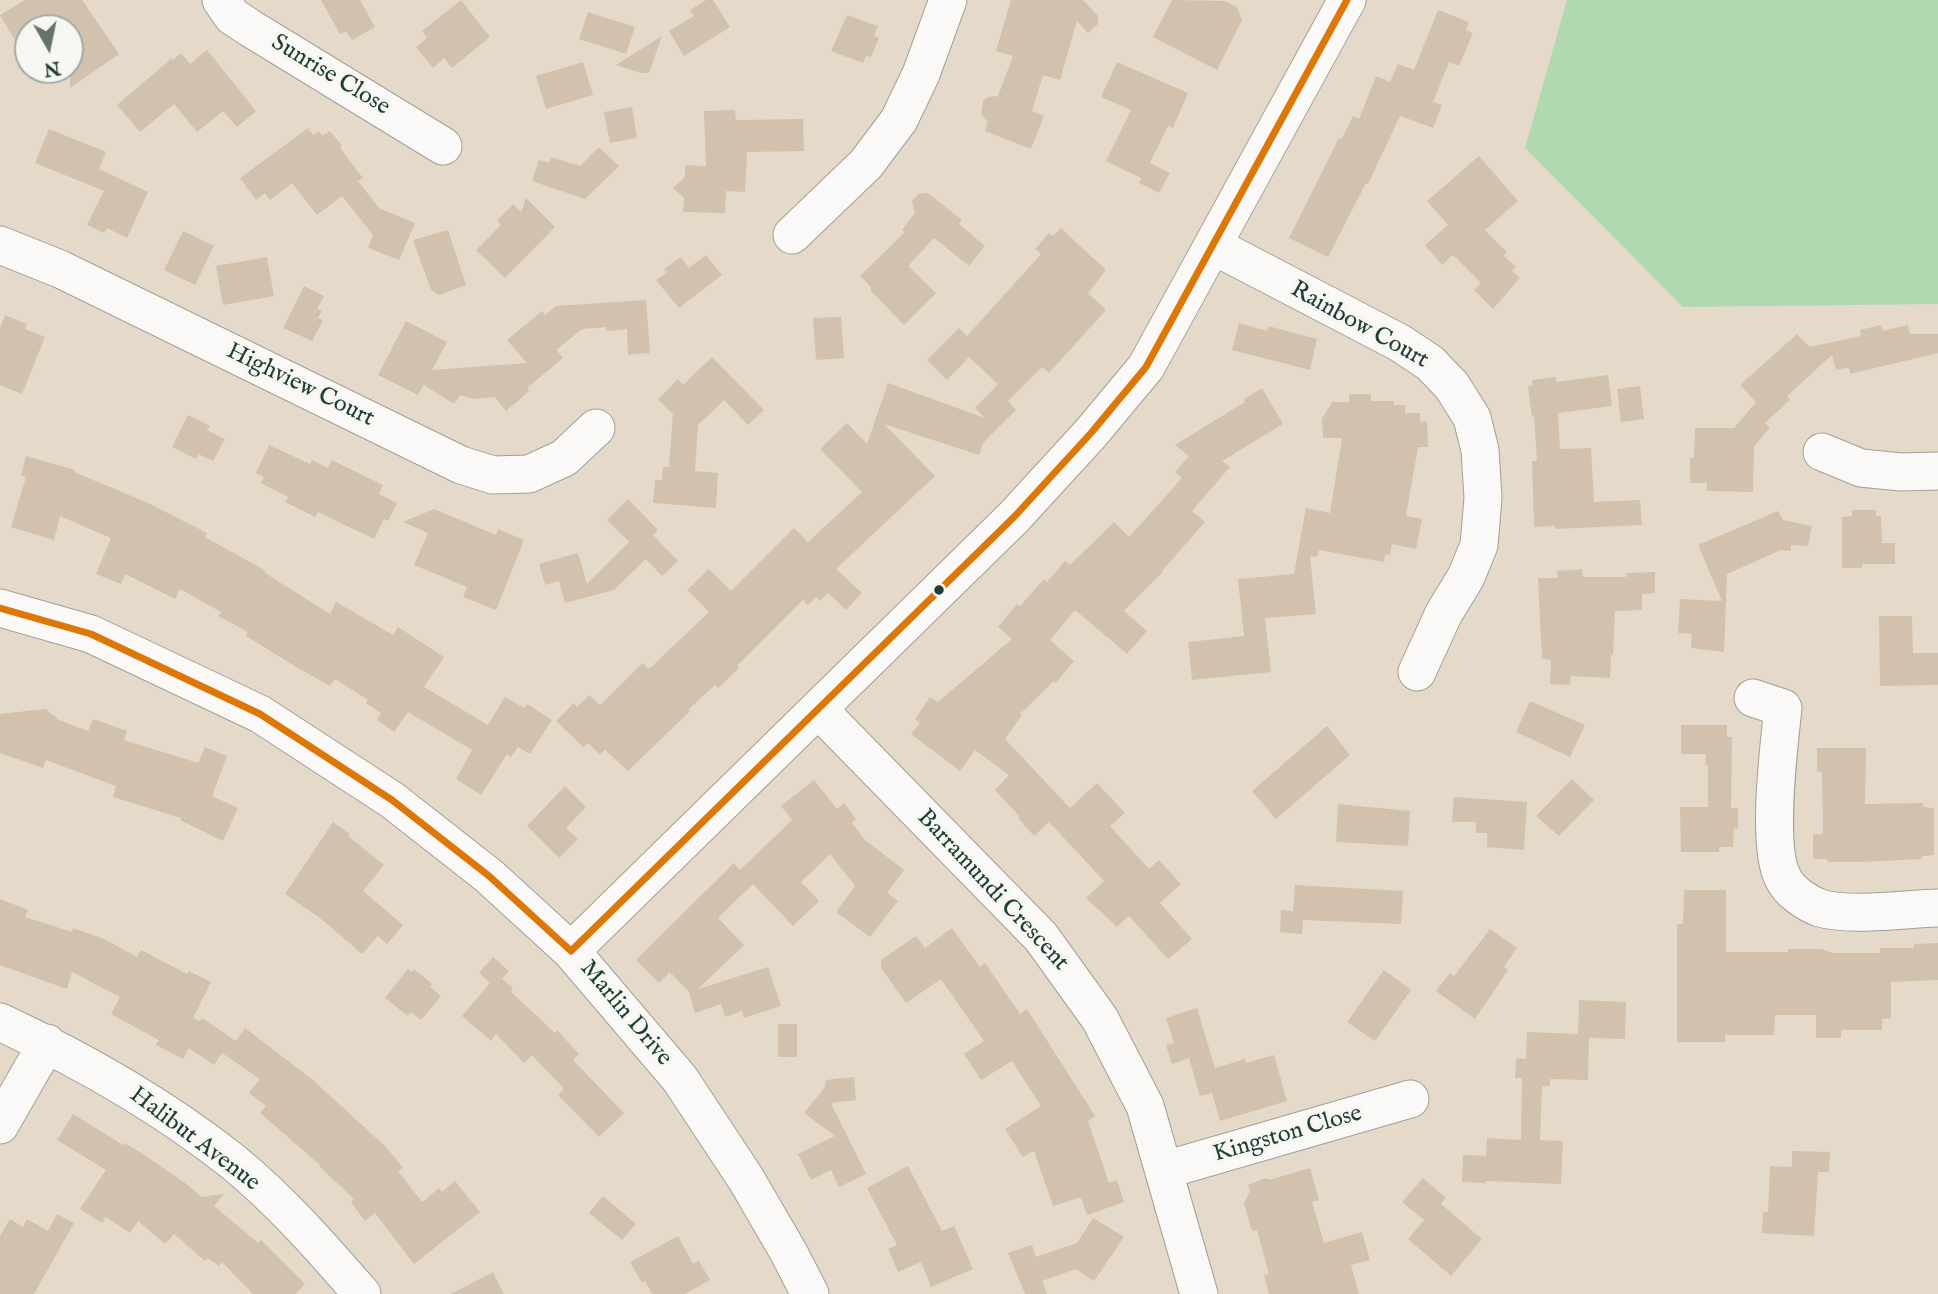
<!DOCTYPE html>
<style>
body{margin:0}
#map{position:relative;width:1938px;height:1294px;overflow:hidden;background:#e5daca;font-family:"IM FELL English",serif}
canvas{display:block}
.north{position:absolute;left:14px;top:14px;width:70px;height:70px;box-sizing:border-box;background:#f6f6f2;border:2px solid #a0aca6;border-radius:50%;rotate:171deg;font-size:19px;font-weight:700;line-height:28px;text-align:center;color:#1f3d34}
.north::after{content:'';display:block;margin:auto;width:24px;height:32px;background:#647468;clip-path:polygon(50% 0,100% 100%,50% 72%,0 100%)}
</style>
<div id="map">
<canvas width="1938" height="1294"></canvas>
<div class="north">N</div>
</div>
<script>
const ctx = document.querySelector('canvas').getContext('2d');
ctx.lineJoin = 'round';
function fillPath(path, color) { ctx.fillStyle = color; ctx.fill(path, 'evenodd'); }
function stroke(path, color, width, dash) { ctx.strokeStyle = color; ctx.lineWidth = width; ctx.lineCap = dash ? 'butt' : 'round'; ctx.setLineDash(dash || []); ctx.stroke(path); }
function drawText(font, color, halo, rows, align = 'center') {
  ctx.font = font + ' "IM FELL English",serif'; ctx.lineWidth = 7; ctx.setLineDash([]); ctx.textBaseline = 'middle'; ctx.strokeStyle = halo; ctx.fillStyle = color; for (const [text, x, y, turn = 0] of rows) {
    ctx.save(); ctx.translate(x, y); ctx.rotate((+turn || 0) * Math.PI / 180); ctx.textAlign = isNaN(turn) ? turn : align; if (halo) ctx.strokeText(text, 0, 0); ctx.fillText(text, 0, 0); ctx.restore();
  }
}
const green = new Path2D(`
 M1567,0H1938V304L1683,307L1525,148Z`);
const building = new Path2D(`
 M25,0H82L119,54L70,88V27L48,22L38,28H28V34L16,42L0,15Z
 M321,0H360L375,27L352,40L346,31L340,34Z
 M461,0L490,37L452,68L444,58L433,68L416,47L427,38L422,31Z
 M706,0H713L730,27L684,56L669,31L694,16L690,10Z
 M1011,0H1083L1098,16V24L1088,33L1077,21L1060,80L1043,75L1032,111L1044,116L1031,149L985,131L988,122L981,114L983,101L988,97L998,96L1013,56L996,51Z
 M1172,0L1225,1L1237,7L1242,20L1217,70L1153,37Z
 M1438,10L1469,22L1466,30L1473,33L1459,66L1449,62L1433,102L1442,105L1433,128L1400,116L1368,184L1366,183L1328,257L1289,238L1339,138L1341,140L1353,116L1359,119L1376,76L1390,82L1398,64L1414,70Z
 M588,12L635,27L626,54L579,39Z
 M847,15L878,26L874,36L879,38L871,57L866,56L863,63L831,51Z
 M662,36L649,73H641L616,65Z
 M207,50L256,111L237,127L223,111L197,132L174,104L140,132L117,105L172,58L173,60L181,53L190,64Z
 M583,62L593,95L546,109L536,76Z
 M1117,62L1188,93L1173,128L1168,126L1150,163L1170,173L1159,193L1139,183L1141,178L1106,161L1131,110L1101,97Z
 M632,107L637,138L610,143L604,112Z
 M735,110L736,120L803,119L804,151L747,152L745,192L726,191L725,213L683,212L684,198L673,188L685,177V165L706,166L704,111Z
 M308,128L313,135L319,131L322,136L330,131L342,146L340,148L363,178L358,181L379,208L415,223L399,260L368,248L373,235L342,196L317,215L292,183L270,200L265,193L256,200L240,178Z
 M49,129L106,152L99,169L148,192L127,238L107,228L104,233L87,225L104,191L35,163Z
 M599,147L619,166L585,199L532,181L539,160L549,163L551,157L580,166Z
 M1479,156L1518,201L1485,230L1507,252L1504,256L1516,267L1512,271L1520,278L1493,309L1474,290L1481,283L1453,255L1442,265L1425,245L1448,225L1427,201Z
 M928,193L962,220L959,224L985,246L969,266L934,238L908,266L936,293L904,325L871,291V287L860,276L905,232L902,230L915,213L912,201L918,194Z
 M526,198L555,227L505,278L476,250L501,225L497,221L513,204L521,212Z
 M1061,228L1106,270L1088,293L1106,310L1049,373L1042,367L1008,401L1016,410L983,443L979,455L884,424L935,476L836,569L862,593L846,610L828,593L820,601L816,597L808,605L803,600L737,666L739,668L718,688L715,685L688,710L690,711L628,771L605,750L600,755L588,743L583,747L556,721L574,703L577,707L589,695L600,705L643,663L649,669L709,612L687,590L709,569L731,591L794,528L808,542L862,492L820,449L847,423L867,444L888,383L985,418L975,408L998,384L969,357L947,380L927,360L959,328L967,336L1041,254L1035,249L1049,233L1053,236Z
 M448,230L466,285L439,295L431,290L413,240Z
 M183,231L214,246L195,285L164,270Z
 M706,255L722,275L679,308L656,280L667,272L664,269L681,257L689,268Z
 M267,257L274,296L223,305L216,266Z
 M304,286L324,296L317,309L322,311L318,318L323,320L312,341L283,328Z
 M646,300L650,353L628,355L627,329L606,331V327L582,329L556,350L563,358L527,388L529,391L506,411L495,397L473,399L460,395L454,404L424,385L418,395L378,375L406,321L447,342L432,370L527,363L507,340L542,311L545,315L556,306Z
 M5,315L27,324L25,329L45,337L22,394L0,385V328Z
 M841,317L844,358L816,360L813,318Z
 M1239,323L1267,331L1268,326L1317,339L1310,370L1232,350Z
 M1881,325L1883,331L1908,325L1910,334H1938V353L1850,374L1849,367L1836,370L1832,355L1787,396L1790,400L1765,423L1770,427L1754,447L1753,492L1707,491V483H1690V458H1694L1695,428H1734L1756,402L1740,385L1797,334L1810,347L1861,336L1860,330Z
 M712,357L764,410L748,425L724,400L698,425L695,471L718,473L716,508L653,503L655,480H662L663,467H669L673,414L658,399L678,379L683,385Z
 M1608,375L1612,406L1558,413L1560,449L1591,448L1594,502L1640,500L1642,525L1555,529V526L1534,527L1532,461H1537L1534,416L1532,417L1528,386L1533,385L1532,380L1556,377V382Z
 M1640,386L1644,419L1621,422L1617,389Z
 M1262,388L1283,424L1222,461L1230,467L1192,511L1205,522L1162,571L1163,572L1124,611L1147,631L1127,654L1075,610L1050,640L1074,661L1056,683L1054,681L1020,714L1022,715L1005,739L1070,808L1097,783L1125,813L1110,826L1149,869L1159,860L1181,884L1160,903L1192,939L1168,959L1129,916L1117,927L1086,898L1104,881L1049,822L1034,836L1018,818L1019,816L995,790L1009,775L975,750L960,771L911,734L920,723L915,719L930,697L938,702L1012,639L998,627L1017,604L1020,606L1044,579L1047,582L1065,561L1070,565L1114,522L1129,537L1156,507L1182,478L1175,472L1189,456L1175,445L1245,402L1244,399Z
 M1349,394H1371V401H1394V405H1405V413H1420V422L1427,421L1428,447H1418L1406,516L1422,519L1416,549L1392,544L1390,555L1385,554L1384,562L1319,550L1317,557L1310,556L1316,614L1265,618L1271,672L1192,680L1188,642L1244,636L1238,579L1294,574L1306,508L1330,513L1342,438H1323L1322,419L1332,402H1349Z
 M188,415L210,426L207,430L225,439L213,461L198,454L196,459L172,447Z
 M269,445L310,464L312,460L328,468L332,460L383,485L379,494L397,503L388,521L384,519L374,539L318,512L315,517L285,502L288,497L261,483L264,477L256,473Z
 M26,456L75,470L74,472L148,503L207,533L205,537L266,571L265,573L330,614L336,602L393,635L398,627L444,657L424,687L488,725L505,697L524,708L527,704L552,720L530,754L518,747L511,757L507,754L481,795L456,779L472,750L408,712L394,732L377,720L381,713L366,703L368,700L335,679L330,686L298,668L246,636L248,632L218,616L221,612L180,589L175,599L125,574L121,584L96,574L111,538L60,516L54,540L11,527L26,477L21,476Z
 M628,499L658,530L653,535L678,561L662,576L646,559L614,590L565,603L559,581L545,585L539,564L578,553L587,584L629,542L607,520Z
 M434,509L496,535L498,529L524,540L496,610L463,597L467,587L414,565L428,533L403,522Z
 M1852,510H1876V516H1881L1882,543H1895V564H1862V568H1842V517L1852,516Z
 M1778,511L1783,520L1812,526L1808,546L1791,545V551L1781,550L1727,574L1724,652L1691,648L1692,634L1678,633L1680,599L1722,601L1698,545Z
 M1582,569L1583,577H1626V573L1655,572V593L1642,594V610L1615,611L1613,655H1611L1610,678L1571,676L1570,685L1550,684L1551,660L1542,659L1538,578H1558L1557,571Z
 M1879,616H1912L1913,653H1938V685L1880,686Z
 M1530,701L1585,725L1570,757L1516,732Z
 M46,709L59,720L88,731L93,719L127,731L124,740L198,763L205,747L227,756L212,796L238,808L223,841L180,820L181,818L113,797L116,786L46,760L43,768L0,753V714Z
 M1681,725H1727V737H1732L1731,808H1738V829L1734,828L1733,847H1719V852H1681L1680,807H1708V765H1705L1706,754H1681Z
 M1327,726L1350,755L1276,819L1252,791Z
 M1817,748H1866L1865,804L1923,803V807L1934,808V855L1922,856V859L1860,862H1828L1827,859H1813V834H1823L1822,772H1817Z
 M1572,779L1594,800L1559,836L1536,816Z
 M814,780L837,809L844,803L856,819L852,823L865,840L904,870L887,893L898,901L870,937L836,912L855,886L830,854L801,882L819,901L793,926L753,884L718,918L744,945L698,989L768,967L781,1006L744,1018L742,1011L725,1017L721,1004L695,1013L689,992L670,972L659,983L636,960L734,863L740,870L792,820L781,806Z
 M565,786L586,807L566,828L578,839L559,858L527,826Z
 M1454,797L1527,802L1524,850L1487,847V833H1476V822H1452Z
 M1338,804L1410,811L1408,846L1336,842Z
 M333,822L350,834L348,836L384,865L363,891L403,925L387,944L378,936L362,954L320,918L285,894Z
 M1295,885L1403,891L1401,924L1303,920L1302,934L1280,932L1281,910L1293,911Z
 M1684,890H1726V952H1788V949H1821L1833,953H1880V948H1914V944L1938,943V980L1891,982V1018L1882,1019V1030H1841V1038H1816V1015H1775L1774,1035H1725V1042H1677V924H1683Z
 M0,899L28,910L25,917L72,932L73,928L104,939L137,957L141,950L187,974L189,971L211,982L193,1018L200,1021L202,1018L236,1041L245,1028L313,1080L386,1147L403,1168L398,1171L422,1202L439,1188L442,1192L455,1181L480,1212L414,1264L375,1213L365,1221L351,1202L354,1199L319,1166L320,1165L260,1113L266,1106L249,1093L260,1079L222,1053L214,1065L189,1048L183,1059L156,1045L159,1040L111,1014L120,997L72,972L67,989L0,965Z
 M952,928L980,967L985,963L1020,1014L1027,1009L1095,1116L1088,1121L1109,1183L1117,1180L1124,1202L1087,1215L1081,1197L1053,1206L1034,1151L1023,1157L1005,1129L1041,1106L1012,1061L981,1080L964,1054L984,1041L941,979L906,1003L881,968V960L916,936L925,948Z
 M1490,929L1517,948L1504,967L1508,970L1475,1019L1436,991L1450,973L1454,976Z
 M493,957L509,971L502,979L513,988L511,992L555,1033L557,1030L579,1054L573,1060L624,1113L599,1137L558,1095L564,1089L532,1055L524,1063L496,1034L491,1041L462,1016L490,983L479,973Z
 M408,969L412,972L414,969L432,984L430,987L441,996L421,1020L411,1012L408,1016L385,998Z
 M1384,970L1411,990L1375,1041L1347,1022Z
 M1579,1000L1626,1002L1625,1039L1589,1038L1588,1080L1550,1079V1086H1542L1540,1140L1563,1141L1561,1184L1486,1181V1183L1462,1182L1463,1155L1486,1156L1487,1138L1521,1140L1522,1078H1515L1516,1058L1526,1059L1527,1032L1578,1034Z
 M1197,1008L1215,1068L1245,1059L1246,1063L1274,1055L1287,1101L1220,1121L1212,1093L1200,1096L1189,1058L1172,1064L1166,1045L1174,1043L1166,1018Z
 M778,1024H797V1057H778Z
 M854,1077L856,1100L831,1103L866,1174L839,1187L831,1170L811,1180L798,1154L835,1136L804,1113L825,1087L826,1080Z
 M73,1114L123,1145L124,1143L140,1152L188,1185L201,1197L224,1194L214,1206L258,1243L261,1240L305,1284L295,1294H253L222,1262L219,1266L208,1258L205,1261L174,1234L165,1244L138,1221L130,1233L106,1217L102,1223L80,1209L106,1170L57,1140Z
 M1792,1151L1830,1152L1829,1172H1818L1814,1236L1762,1233L1763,1212H1768L1770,1166L1792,1167Z
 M908,1166L942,1231L954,1226L973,1269L931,1287L921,1262L898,1272L888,1249L897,1245L867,1188Z
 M1310,1168L1319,1200L1312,1202L1324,1243L1362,1232L1370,1260L1351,1265L1359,1294H1269L1264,1275L1269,1274L1257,1230L1252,1231L1244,1203L1250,1192L1248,1185L1266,1178L1269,1180Z
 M1423,1178L1446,1198L1441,1204L1482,1239L1451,1276L1408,1239L1424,1220L1402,1202Z
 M603,1196L636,1224L622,1240L589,1213Z
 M57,1214L74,1223L34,1294H0V1236L10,1219L23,1227L27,1219L48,1231Z
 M1093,1218L1124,1237L1094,1281L1076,1269L1042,1281L1047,1294H1025L1008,1253L1032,1245L1036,1257L1077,1243Z
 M678,1236L693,1264L699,1261L710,1280L685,1294H652L645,1281L642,1283L630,1262Z
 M493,1272L504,1294H451Z`);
const minor = new Path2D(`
 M221,0L232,16L250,28L443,146
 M792,235L866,164L899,120L921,74L948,0
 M0,245L60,269L461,465L493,475L529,474L564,458L596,428
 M1214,246L1400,343L1430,363L1452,386L1472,418L1480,450L1483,498L1479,545L1466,577L1444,613L1417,672
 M1822,452L1861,468L1901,472L1938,471
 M0,608L91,634L260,714L392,800L489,876L571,951L680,1079L746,1179L789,1253L810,1294
 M1753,698L1783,708C1779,746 1766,846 1783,878C1789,891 1806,903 1820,908C1849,917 1906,909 1938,908
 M819,710L1041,937L1100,1019L1145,1106L1199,1294
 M571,951L1014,517L1091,433L1146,367L1347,0
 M0,1022C82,1060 161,1105 232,1161C280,1200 322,1248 362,1294
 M0,1125L47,1043
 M1165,1170L1410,1099`);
const bus1 = new Path2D(`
 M0,608L91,634L260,714L392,800L489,876L571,951
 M571,951L1014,517L1091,433L1146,367L1347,0`);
const markers = [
 [939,590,6,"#1f3d34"]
];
const streetNames = [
 ["Sunrise Close",330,76,31],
 ["Rainbow Court",1359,326,29],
 ["Highview Court",300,386,26],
 ["Barramundi Crescent",992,891,47],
 ["Marlin Drive",625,1014,50],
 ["Kingston Close",1288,1135,-16],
 ["Halibut Avenue",194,1140,37]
];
fillPath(green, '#b0d9b0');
fillPath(building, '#d1c1ad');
stroke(minor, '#a29f95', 39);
stroke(minor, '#fbf9f7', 37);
stroke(bus1, '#dd7808', 7);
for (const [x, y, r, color] of markers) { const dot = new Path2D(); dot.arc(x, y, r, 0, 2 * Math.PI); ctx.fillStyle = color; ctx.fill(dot); stroke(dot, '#f6f6f2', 2.5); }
drawText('24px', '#1f3d34', '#f6f6f2', streetNames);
</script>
